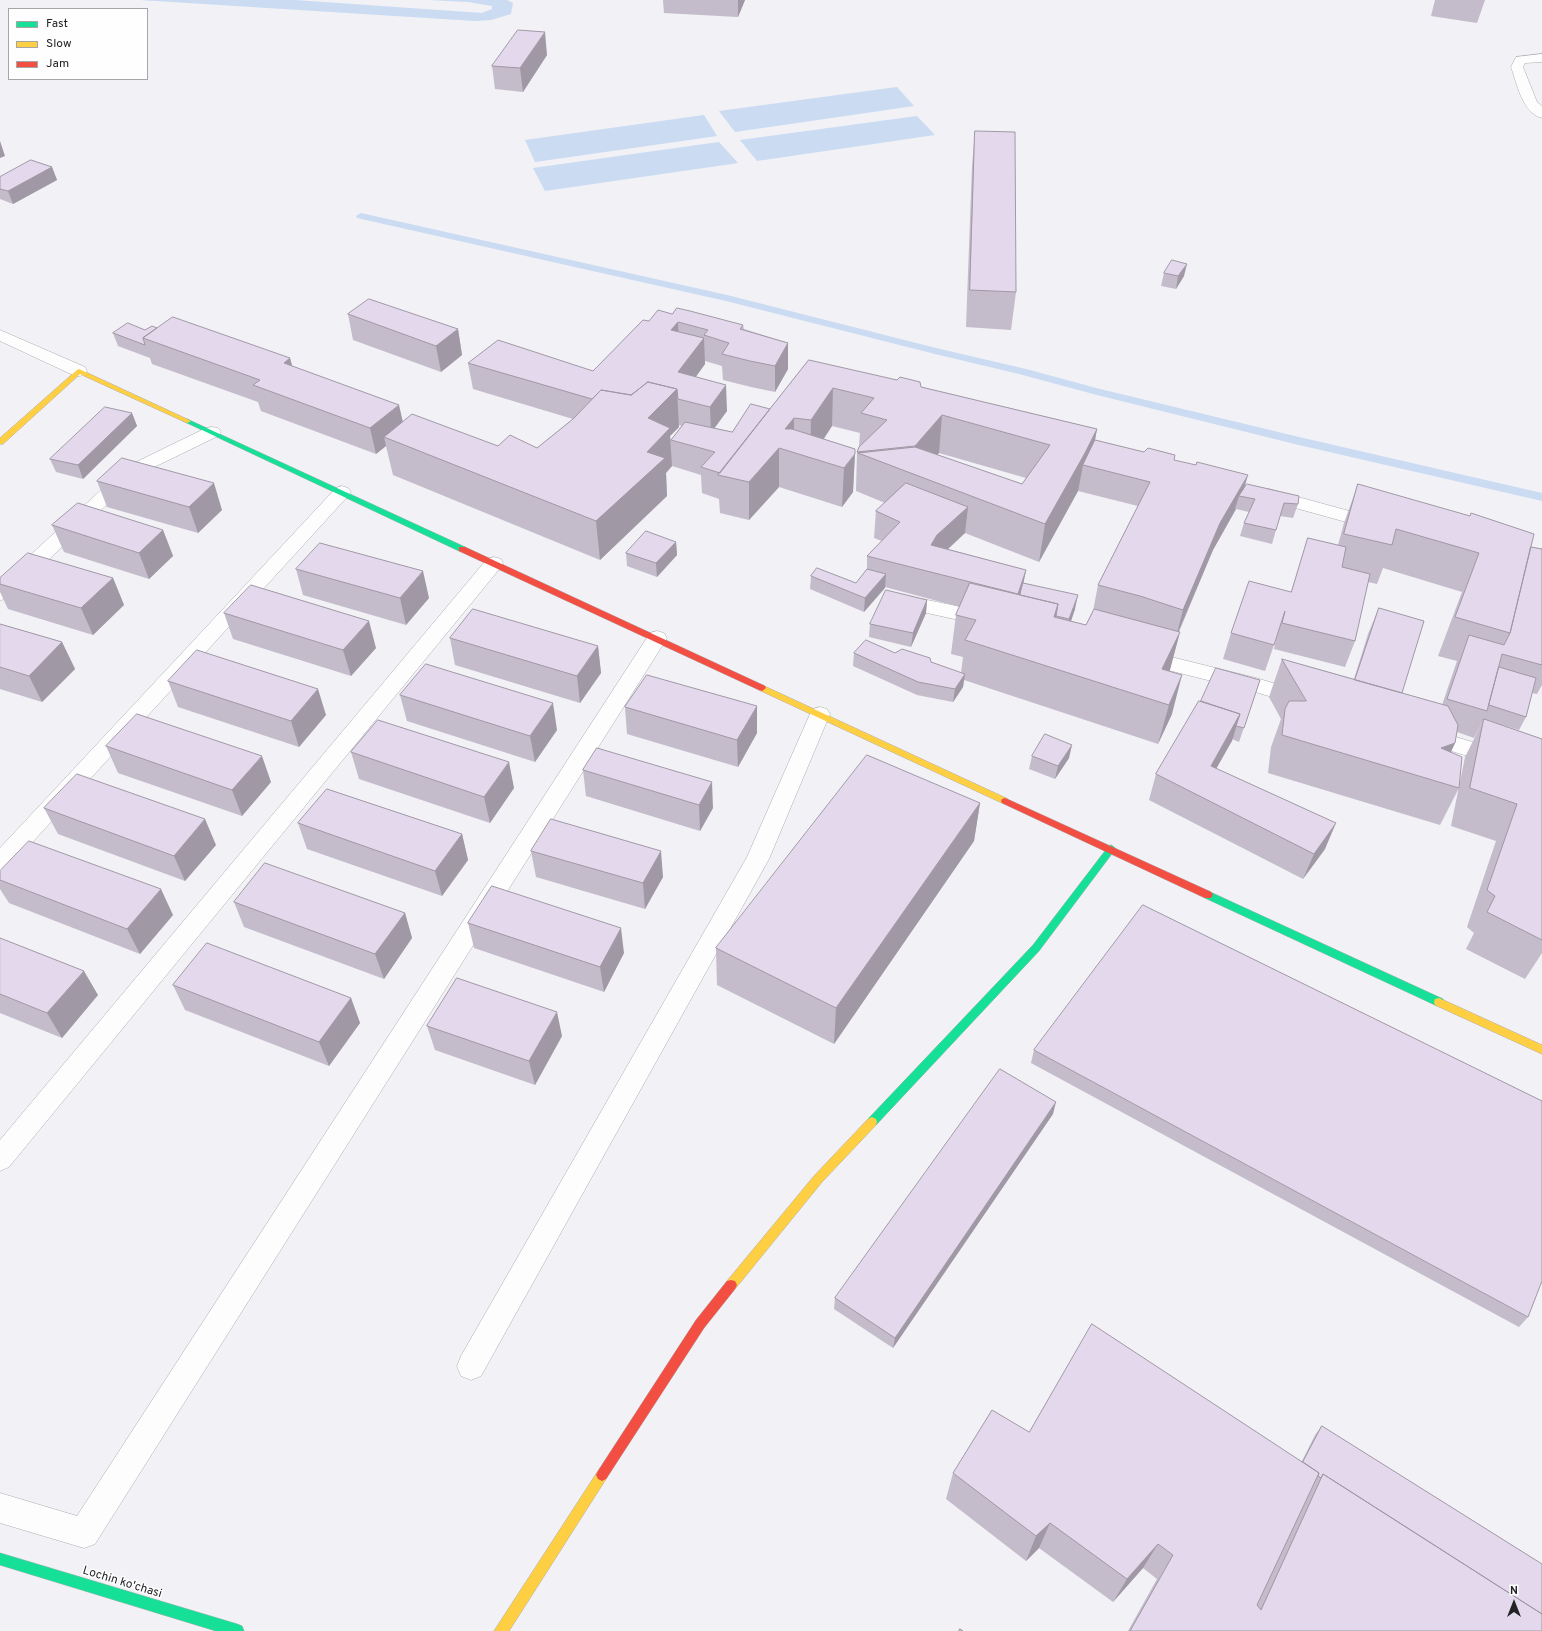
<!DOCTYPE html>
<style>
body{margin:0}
#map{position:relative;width:1542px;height:1631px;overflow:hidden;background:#f1f1f6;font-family:Overpass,sans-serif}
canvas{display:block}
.legend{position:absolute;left:8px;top:8px;width:140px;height:72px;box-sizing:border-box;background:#fefefe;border:1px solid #a6a6a8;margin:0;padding:5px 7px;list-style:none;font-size:12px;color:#232326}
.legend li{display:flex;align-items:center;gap:8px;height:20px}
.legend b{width:20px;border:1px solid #a6a6a8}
.north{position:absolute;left:1494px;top:1583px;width:40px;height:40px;-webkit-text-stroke:3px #fefefe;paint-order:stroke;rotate:0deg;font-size:11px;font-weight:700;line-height:16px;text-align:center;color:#232326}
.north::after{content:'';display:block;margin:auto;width:14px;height:18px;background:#232326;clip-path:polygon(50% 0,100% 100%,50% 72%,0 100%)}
</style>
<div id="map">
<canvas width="1542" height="1631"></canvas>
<ul class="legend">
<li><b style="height:5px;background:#16e098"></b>Fast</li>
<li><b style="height:5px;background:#ffcf43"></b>Slow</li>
<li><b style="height:5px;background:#f24e42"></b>Jam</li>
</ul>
<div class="north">N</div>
</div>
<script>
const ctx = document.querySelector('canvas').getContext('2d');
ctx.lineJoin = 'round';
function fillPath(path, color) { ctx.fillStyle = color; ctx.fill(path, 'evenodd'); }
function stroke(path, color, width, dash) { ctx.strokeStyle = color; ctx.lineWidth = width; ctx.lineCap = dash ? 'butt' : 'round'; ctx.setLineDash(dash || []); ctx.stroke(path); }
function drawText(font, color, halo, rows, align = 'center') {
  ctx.font = font + ' Overpass,sans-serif'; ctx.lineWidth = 3; ctx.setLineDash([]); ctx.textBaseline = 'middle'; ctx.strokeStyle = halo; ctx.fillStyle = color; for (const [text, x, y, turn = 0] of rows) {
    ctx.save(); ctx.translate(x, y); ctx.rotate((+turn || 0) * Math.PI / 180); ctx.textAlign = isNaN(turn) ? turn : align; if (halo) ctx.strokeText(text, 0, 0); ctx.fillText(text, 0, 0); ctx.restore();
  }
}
const water = new Path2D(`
 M140,0H295L482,13L492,9V6L468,2L428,0H507L513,3L511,14L491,20L475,21Z
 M897,87L914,106L735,132L719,111Z
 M704,115L717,136L535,162L525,140Z
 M917,116L935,135L757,161L740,140Z
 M719,142L738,163L545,191L533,168Z`);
const stream = new Path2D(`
 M361,213L727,295L936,348L1026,369L1100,389L1299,437L1542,493V501L1299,445L1097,395L1019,374L935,354L726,301L357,218L356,216Z`);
const lane = new Path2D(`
 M1542,54V62L1525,63L1523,67L1537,102L1542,106V118C1522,113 1517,83 1511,67L1516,57Z
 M0,330L85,367L87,371L85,375L79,376L73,375L0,341Z
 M212,427L218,428L221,432L218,436L138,475L7,599L0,600V583L126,467L206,428Z
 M342,486L348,488L351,492L348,496L8,869L0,872V848L336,488Z
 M1269,489L1382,520L1384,524L1382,528L1375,530L1263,499L1260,495L1263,491Z
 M494,557L501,559L503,563L501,567L9,1167L0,1171V1140L487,559Z
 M898,594L986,612L993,614L996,619L993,624L986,626L891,605L888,600L891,595Z
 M657,631L664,633L667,638L664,643L95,1544L84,1548L0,1523V1493L77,1516L650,633Z
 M1143,650L1256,678L1307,693L1310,698L1307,703L1300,705L1255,692L1136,662L1133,657L1136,652Z
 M820,707L827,709L830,714L769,859L481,1376L471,1380L461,1376L457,1366L461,1356L747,857L810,714L813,709Z
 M1426,728L1542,763V779L1419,741L1415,736L1419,731Z`);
const fast = new Path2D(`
 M187,419L465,547L466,549L462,551H459L185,422L183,421Z
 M1111,845L1114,847L1116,849L1114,851L1039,951L876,1125L872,1127L868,1125L867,1122L868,1119L1033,945L1108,847Z
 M1208,891L1443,999L1444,1002L1443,1005L1439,1006L1435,1005L1205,898L1203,895L1205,892Z
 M0,1553L237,1624L242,1626L244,1631H216L0,1565Z`);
const slow = new Path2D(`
 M79,369L189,420L191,421L187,423L185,422L80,374L3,444H0V438L77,370Z
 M762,685L1008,799L1009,801L1008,803H1002L759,690L758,688Z
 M1439,998L1542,1045V1054L1435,1005L1434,1002L1435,999Z
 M872,1117L876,1119L877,1122L876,1125L822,1182L735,1289L731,1290L727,1289L725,1285L727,1281L814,1176L868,1119Z
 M602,1469L606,1471L608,1475L606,1479L509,1631H494L598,1471Z`);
const jam = new Path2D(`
 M459,547H465L765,686L766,688L762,691L759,690L459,551Z
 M1005,798L1211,892L1213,895L1211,898H1205L1002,803L1001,801L1002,799Z
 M731,1280L735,1281L737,1285L735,1289L704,1328L606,1479L602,1481L598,1479L596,1475L598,1471L696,1320L727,1281Z`);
const wall = new Path2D(`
 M663,0H745L738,17L664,13Z
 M1435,0H1485L1477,23L1431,16Z
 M547,55L523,92L495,89L492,66Z
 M975,131L1016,292L1011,330L966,327L972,166Z
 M52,167L57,180L13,204L0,199V177Z
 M1164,273L1184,276L1176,289L1161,286Z
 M348,314L458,329L462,355L441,372L353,340Z
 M672,314L743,325L744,329L788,343V369L775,392L751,387L723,380L722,366L705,361V364L696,377L727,411L714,428L732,432L770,409L809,360L1097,429L1095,440L1174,460L1244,489L1298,504L1293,518L1280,516L1272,544L1240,536L1244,523L1249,512L1236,509L1213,550L1179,632H1180L1169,671L1172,714L1158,744L964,680L963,687L953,702L917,695L853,666L854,653H895L931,662L961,673L963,657L951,654L956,615L960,607L885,587L864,612L810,589L811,576L856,583L867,569V556L882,541L874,538L876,511L885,503L856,491V490L857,452L859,446L860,433L832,426L824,439L855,449L853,492L842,507L779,487L749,520L720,513L719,499L702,493L701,475L672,466L666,473L667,496L600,560L393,475L386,446L376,454L261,411L258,402L152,364L150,358L118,346L113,333L145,330L157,328L290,358L292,366L403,422L498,446L537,448L573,419L473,389L468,363L593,371L649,321ZM679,425L682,426L671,440L670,436L679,427ZM939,453L1026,478L1022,484L937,455ZM1078,491L1138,506L1098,585L1093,611L1086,625L1071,621L1075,609L1023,583L1026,570L948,549L965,533L1039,562Z
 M132,413L137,426L83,479L56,472L50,459Z
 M97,481L222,510L198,533L107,507Z
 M1358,484L1531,547L1542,549V685L1537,694L1532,693L1526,717L1519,730L1499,724L1542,739V953L1525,979L1466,949L1474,933L1467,927L1496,841L1451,826L1465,757L1484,719L1474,738L1457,732L1455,743L1451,752L1459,788L1440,825L1268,773L1271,747L1281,719L1269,697L1282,659L1354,679L1368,634L1379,608L1402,693L1442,705L1457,661L1438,656L1462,592L1383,568L1377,584L1368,582L1355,641L1345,667L1274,649L1276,639L1265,671L1223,659L1231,633L1291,592L1308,538L1338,545L1344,523Z
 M52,525L163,530L173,556L149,579L64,552Z
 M676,542L677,555L657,577L627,566L626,553Z
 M296,569L429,598L406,625L303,595Z
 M0,578H113L124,605L93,635L8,609L0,592Z
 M927,600L926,613L911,647L869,637L870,624Z
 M224,613L376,648L351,676L233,639Z
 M0,624L62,642L75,669L42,702L0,689Z
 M450,638L598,646L601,673L580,703L455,665Z
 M1260,680L1239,742L1232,739L1216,768L1325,849L1303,879L1149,800L1156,774L1201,701Z
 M168,681L326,715L299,747L178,707Z
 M400,695L557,730L535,762L407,721Z
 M625,707L757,733L738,767L627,734Z
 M106,746L271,782L242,816L118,773Z
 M351,752L514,788L490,823L359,779Z
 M1032,756L1069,758L1055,779L1029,769Z
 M583,770L713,808L700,831L586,796Z
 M980,803L974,841L834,1044L717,985L716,948Z
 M44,808L216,845L185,881L58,834Z
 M298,823L462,834L468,860L442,896L307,849Z
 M531,851L663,877L645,909L536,877Z
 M0,871L173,915L140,954L9,903L0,889Z
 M234,902L405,913L412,938L384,979L244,927Z
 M468,923L624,953L604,992L474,948Z
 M0,938L98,995L62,1038L0,1013Z
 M173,985L351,998L360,1023L329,1066L185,1010Z
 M427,1026L562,1036L535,1085L435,1050Z
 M1034,1050L1528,1317L1519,1327L1031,1063Z
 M1053,1114L893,1348L834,1309L835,1298Z
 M1322,1426L1542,1631H1128L1157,1579L1143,1568L1113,1602L1039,1548L1026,1561L946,1499L953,1473L1029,1432L1302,1461L1315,1435Z`);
const shadedWall = new Path2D(`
 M738,0H745L738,17Z
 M545,32L547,55L523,92L520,68Z
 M0,141L5,156L0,158Z
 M52,167L57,180L13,204L8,191Z
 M1187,264L1184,276L1176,289L1178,276Z
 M678,322L679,347L671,330Z
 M458,329L462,355L441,372L436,346Z
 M704,338L705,364L680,398L678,372Z
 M788,343V369L775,392V366Z
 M290,358L297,384L284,363Z
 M726,385L727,411L711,433L710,407Z
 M833,388L832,426L810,459L811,420Z
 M677,389L679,427L670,436L672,466L666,473L667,496L600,560L596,521L647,452L648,418Z
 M399,405L405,431L384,437L386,446L376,454L370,428Z
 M132,413L137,426L83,479L78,465Z
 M942,415L939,453L919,476L913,474L915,446Z
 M794,418V453L785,429Z
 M1097,429L1090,467L1083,465L1078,491L1039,562L1045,524Z
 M779,448V487L749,520V482Z
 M855,454L853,492L842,507L844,468Z
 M1248,475L1242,496H1239L1235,509H1236L1213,550L1176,637L1183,610L1220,523Z
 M214,483L222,510L198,533L189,507Z
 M968,507L965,533L935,561L931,545L937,535Z
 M163,530L173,556L149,579L139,553Z
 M676,542L677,555L657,577L656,563Z
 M1026,570L1021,596L1018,594Z
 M423,571L429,598L406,625L400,598Z
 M886,574L885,588L864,612L865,598Z
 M113,578L124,605L93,635L81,608Z
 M1078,595L1075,609L1067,633L1069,619Z
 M927,600L926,613L911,647L913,633Z
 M1058,604L1051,642L1054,617Z
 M369,621L376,648L351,676L343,650Z
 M1180,632L1170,670L1155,701L1162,669Z
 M62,642L75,669L42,702L29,676Z
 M598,646L601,673L580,703L577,676Z
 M965,674L963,687L953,702L955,689Z
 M1182,675L1172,714L1158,744L1169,705Z
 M318,689L326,715L299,747L291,721Z
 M553,703L557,730L535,762L530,736Z
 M757,706V733L738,767L737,740Z
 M1240,714L1232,741L1203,792L1211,766Z
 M1455,743L1437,781L1441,748Z
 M1072,745L1069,758L1055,779L1058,766Z
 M262,756L271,782L242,816L232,790Z
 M509,762L514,788L490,823L484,797Z
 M712,782L713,808L700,831L699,805Z
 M980,803L974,841L834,1044L836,1008Z
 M205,819L216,845L185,881L174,856Z
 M1336,823L1325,849L1303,879L1314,854Z
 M462,834L468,860L442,896L435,871Z
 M661,851L663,877L645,909L643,883Z
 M161,889L173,915L140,954L127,929Z
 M405,913L412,938L384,979L375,954Z
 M621,928L624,953L604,992L600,967Z
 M84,971L98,995L62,1038L47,1013Z
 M351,998L360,1023L329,1066L319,1042Z
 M557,1012L562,1036L535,1085L529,1061Z
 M1056,1102L1053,1114L893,1348L895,1338Z
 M1050,1523L1039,1548L1026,1561L1036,1536Z
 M1158,1544L1143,1568L1113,1602L1127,1579Z`);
const building = new Path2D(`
 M518,30L545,32L520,68L492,66Z
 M975,131L1015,132L1016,292L970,290Z
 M31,160L52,167L8,191L0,189V177Z
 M1172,260L1187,264L1178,276L1164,273Z
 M369,299L458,329L436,346L348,314Z
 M677,308L690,311L743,325L740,329L788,343L775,366L750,361L722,354L729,343L704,335L708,330L678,322L671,330L704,338L678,372L726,385L710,407L678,399L677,389L648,382L631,395L601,390L592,399L468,363L498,340L593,371L643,320L649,321L658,310L672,314Z
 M173,317L290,358L284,363L399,405L370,428L253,385L260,380L143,338Z
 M128,323L145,330L152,326L157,328L143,338L145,345L113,333Z
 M809,360L897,380L900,377L920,382L921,387L1097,429L1085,453L1045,524L858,453L915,447L1022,484L1050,445L942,415L915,446L857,452L859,447L887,420L861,413L874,398L833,388L811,420L794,418L785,429H792L855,449V454L844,468L779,448L749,482L718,475Z
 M648,382L677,389L648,418L670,428L647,452L665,458L596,521L384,437L412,414L498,446L510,435L537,448L573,419L601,390L631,395Z
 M751,404L770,409L720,473L701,467L715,452L671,440L685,422L732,432Z
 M105,407L132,413L78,465L50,459Z
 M1095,440L1144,452L1148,448L1175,455L1174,460L1196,465L1197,462L1248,475L1220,523L1183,610L1140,596L1098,585L1150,482L1083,465Z
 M122,458L214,483L189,507L97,481Z
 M906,483L968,507L937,535L931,545L1026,570L1018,594L867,556L900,522L876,511Z
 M1247,484L1299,496L1298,504L1284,503L1276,530L1244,523L1255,499L1239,496Z
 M1358,484L1470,516L1471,513L1534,534L1510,633L1455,617L1479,553L1396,529L1392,545L1344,534Z
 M78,503L163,530L139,553L52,525Z
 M646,531L676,542L656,563L626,553Z
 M1308,538L1346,547L1342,567L1370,574L1355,641L1282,623L1285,611L1274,645L1231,633L1249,581L1291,592Z
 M320,543L423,571L400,598L296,569Z
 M1531,547L1542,549V665L1502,654L1487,711L1447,699L1469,635L1504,645L1510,633Z
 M28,553L113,578L81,608L0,584V578Z
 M817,568L856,583L867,569L886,574L865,598L811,576Z
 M970,583L1058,604L1054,617L1086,625L1094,609L1180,632L1162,669L1182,675L1169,705L965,640L976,620L956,615Z
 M1023,583L1078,595L1069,619L1056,616L1058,604L1020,595Z
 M251,585L369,621L343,650L224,613Z
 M886,590L927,600L913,633L870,624Z
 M1379,608L1424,621L1402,693L1355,680Z
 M473,609L598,646L577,676L450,638Z
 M0,624L62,642L29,676L0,667Z
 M866,640L895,653L902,649L930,658L931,662L965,674L955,689L918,682L854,653Z
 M197,650L318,689L291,721L168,681Z
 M1282,659L1448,706L1458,725L1455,743L1441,748L1462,757L1459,788L1282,735L1285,709L1289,701H1306Z
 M426,664L553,703L530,736L400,695Z
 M1499,667L1536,678L1526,717L1489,705Z
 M1216,668L1260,680L1244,728L1236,726L1240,714L1201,701Z
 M647,675L757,706L737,740L625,707Z
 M1199,701L1240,714L1211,766L1336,823L1314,854L1156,774Z
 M137,714L262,756L232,790L106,746Z
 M1484,719L1542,739V940L1487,912L1495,896L1487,890L1517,804L1470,788Z
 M378,720L509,762L484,797L351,752Z
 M1045,734L1072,745L1058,766L1032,756Z
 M597,748L712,782L699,805L583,770Z
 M867,755L980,803L836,1008L716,948Z
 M77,774L205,819L174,856L44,808Z
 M327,789L462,834L435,871L298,823Z
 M551,819L661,851L643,883L531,851Z
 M29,841L161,889L127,929L0,880V871Z
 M265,863L405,913L375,954L234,902Z
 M492,886L621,928L600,967L468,923Z
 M1143,905L1542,1101V1281L1528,1317L1034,1050Z
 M0,938L84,971L47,1013L0,994Z
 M207,943L351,998L319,1042L173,985Z
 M457,978L557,1012L529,1061L427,1026Z
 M1000,1069L1056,1102L895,1338L835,1298Z
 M1092,1324L1319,1473L1257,1605L1261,1610L1323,1474L1542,1614V1631H1130L1173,1555L1158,1544L1127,1579L1050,1523L1036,1536L953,1473L992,1410L1029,1432Z
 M1322,1426L1542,1564V1614L1323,1474L1321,1478L1318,1476L1319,1473L1303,1462Z
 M960,1629L963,1631H959Z`);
const nearStreetnames = [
 ["Lochin ko'chasi",122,1583,17]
];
fillPath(water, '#cadbf2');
fillPath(stream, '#cadbf2');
stroke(lane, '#acacb0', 1);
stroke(fast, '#acacb0', 1);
stroke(slow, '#acacb0', 1);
stroke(jam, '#acacb0', 1);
fillPath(lane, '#fdfdfe');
fillPath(fast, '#16e098');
fillPath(slow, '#ffcf43');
fillPath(jam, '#f24e42');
fillPath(wall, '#c4bbcb');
fillPath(shadedWall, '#a098a5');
fillPath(building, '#e4d9ec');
stroke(building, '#a098a5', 1);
drawText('12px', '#232326', '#fefefe', nearStreetnames);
</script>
